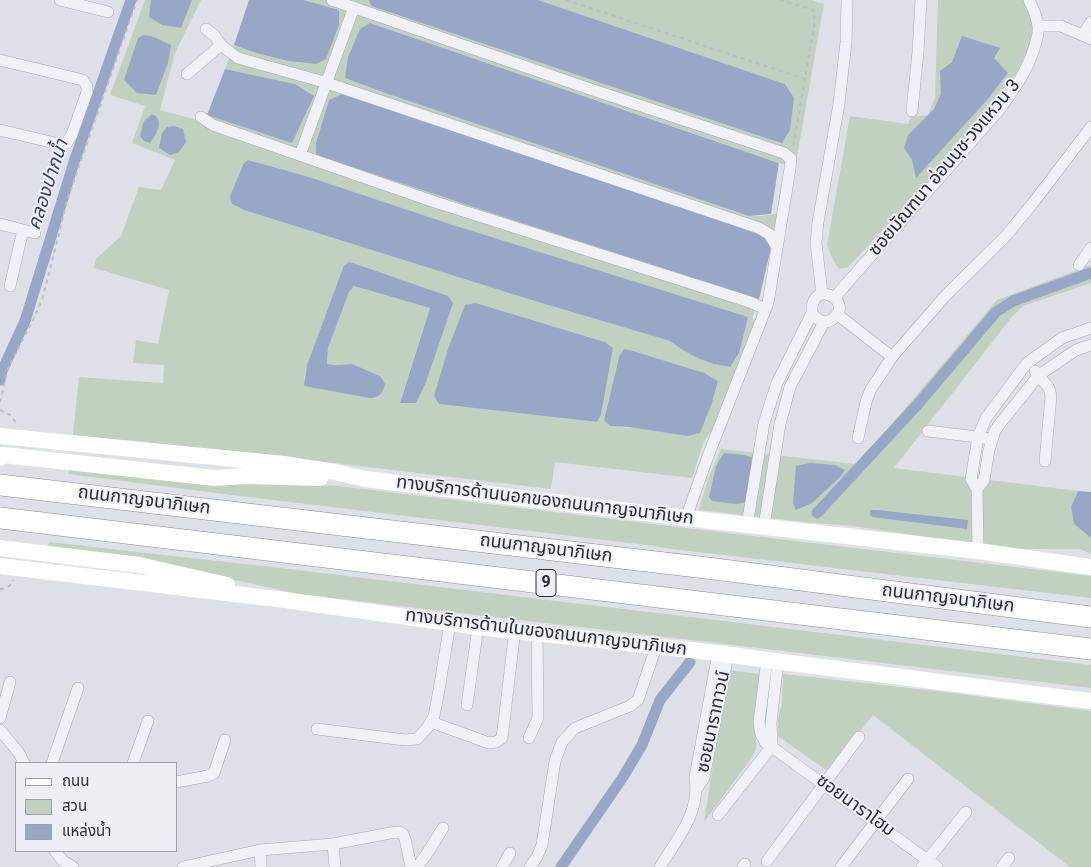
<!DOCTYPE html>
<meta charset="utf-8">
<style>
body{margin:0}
#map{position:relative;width:1091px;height:867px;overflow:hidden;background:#dee0e7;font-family:Roboto,"Noto Sans Thai",sans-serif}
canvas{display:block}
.legend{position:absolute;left:15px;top:762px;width:162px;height:90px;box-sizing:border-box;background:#edeff5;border:1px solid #9ea1ac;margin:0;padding:6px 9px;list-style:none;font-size:15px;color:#272b3e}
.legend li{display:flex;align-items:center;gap:10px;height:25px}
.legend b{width:25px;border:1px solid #9ea1ac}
</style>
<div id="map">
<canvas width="1091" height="867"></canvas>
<ul class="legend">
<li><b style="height:6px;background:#fff"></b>ถนน</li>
<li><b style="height:14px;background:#c0d1bf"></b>สวน</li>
<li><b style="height:14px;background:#99a7c7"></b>แหล่งน้ำ</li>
</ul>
</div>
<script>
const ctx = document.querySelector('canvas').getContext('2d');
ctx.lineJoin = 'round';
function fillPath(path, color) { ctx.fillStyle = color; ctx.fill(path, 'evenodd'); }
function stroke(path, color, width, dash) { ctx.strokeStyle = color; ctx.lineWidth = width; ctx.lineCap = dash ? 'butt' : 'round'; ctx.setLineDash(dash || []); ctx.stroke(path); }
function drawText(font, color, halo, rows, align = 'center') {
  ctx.font = font + ' Roboto,"Noto Sans Thai",sans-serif'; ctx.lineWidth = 4; ctx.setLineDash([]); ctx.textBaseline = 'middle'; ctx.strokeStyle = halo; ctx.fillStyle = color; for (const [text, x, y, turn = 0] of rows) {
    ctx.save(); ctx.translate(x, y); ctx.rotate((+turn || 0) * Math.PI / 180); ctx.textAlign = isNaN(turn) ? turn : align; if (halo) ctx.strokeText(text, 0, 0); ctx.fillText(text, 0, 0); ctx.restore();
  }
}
const green = new Path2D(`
 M145,0H201L175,53L160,110L204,122L207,115L295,84L225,69L234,45L256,53L288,61L316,64L339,10L304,0H369L371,6L782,142L785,84L538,0H811L824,4L796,162L783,164L370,23L391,95L749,216H763L779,213L771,248L329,100L316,143V155L759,299L752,318L756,323L715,426L704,441L692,478L555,462L551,489L343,464L73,435L79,377L163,383L164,365L133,363L136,340L158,344L169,290L94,268L96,259L121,236L139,187L161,190L175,160L132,143L145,106L110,95ZM248,160L306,176L456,226L730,367C707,364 688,355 670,341L528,299L244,210L232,204ZM350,262L453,302L400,402L430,308L354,286L349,292L328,348L327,364L335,365L352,364L304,380L307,365L344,265ZM476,303L605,342L613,348L601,415L596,422L439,404ZM619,357L718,381L712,403L700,433L610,426L604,419Z
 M938,0H1034L1033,39L1017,72L964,143L848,267L839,269L833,260L827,245L850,116L908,124L911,117L928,115L935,98Z
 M1091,265V283L1023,306L1011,318L894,468L1078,491L1071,507L1074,524L1091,538V554L1080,549H1008L853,526L804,522L699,510L708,479L721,449L856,464L875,444L997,300Z
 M70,466L244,482L339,486L711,531L1091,576V598L672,549L646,545L232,495L68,474Z
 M49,542L289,569L1091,665V688L717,643L297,594L267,587L169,566L47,550Z
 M728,670L760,674L756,711V749L751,759L704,822Z
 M783,674L936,691L1091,711V867H1070L873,715L830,769L826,770L778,736V720L782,702Z`);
const water = new Path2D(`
 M151,0H192L181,28L162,25L149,17Z
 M249,0H304L339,10V25L326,59L316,64L288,61L256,53L234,45Z
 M369,0H538L785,84L794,98L790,130L782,143L766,138L371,6Z
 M370,23L779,163L771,214L749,216L391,95L345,78L348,57L360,29Z
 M144,35L154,37L171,45L168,63L156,95L137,93L124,80L138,38Z
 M962,36L1000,48L994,58L1008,73L987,100L916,178L912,160L904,148L908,135L934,109L941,94L940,71L952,62Z
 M225,69L295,84L314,96L292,143L207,115Z
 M342,94L728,223L767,238L771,248L759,299L501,216L316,155V143L329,100Z
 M152,114C165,120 157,134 150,143L144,141L140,136L144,121Z
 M174,126L183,129L186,142L179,152L170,155L159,148L162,133L167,127Z
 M248,160L306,176L456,226L748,317L739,353L730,367C707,364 688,355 670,341L528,299L244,210L232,204L230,196L244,163Z
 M350,262L448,296L453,303L426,382L416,403H400L430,308L354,286L349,292L328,348L327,364L335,365L352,364L380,376L385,384C383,392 380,398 370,398L304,386L307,365L344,265Z
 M476,303L605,342L613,348L601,415L597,422L439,404L434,396L448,349L465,305Z
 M624,349L633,351L704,373L718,381L712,403L700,433L688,436L629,427L610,426L604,420L619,357Z
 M724,453L744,455L754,458L746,502L737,504L712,501L709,497L716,466Z
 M810,463L835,465L845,470L840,477L812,503L796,510L793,503L796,466Z
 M1078,491L1091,492V538L1074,524L1071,507Z
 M870,510H877L968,520L967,529L872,517L870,515Z`);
const canal = new Path2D(`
 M0,380L2,371L25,321L74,162L131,0
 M817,513L919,403L996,312L1013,301L1091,273
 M561,867L623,777L642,745L660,700L690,662`);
const path = new Path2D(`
 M566,0L805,79
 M780,0L813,10L815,21L793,147
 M0,402L8,368L35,316L43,297L67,201L137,0
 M0,410L10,415L17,424
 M0,589C6,589 11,586 13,580`);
const minor = new Path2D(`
 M60,0L108,12
 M332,0L593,90L784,153L791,159L790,169L768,303L708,456L686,518
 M1038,26H1061L1091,39
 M206,29L214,35L221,45L238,58L324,82L759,228L769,234L777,247
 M1083,35L1091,22
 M0,60L83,80L87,86V92L72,134L67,143L59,144L0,130
 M187,74L221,45
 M912,111L918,52L921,0
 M201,117L213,125L432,201L750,302L765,309
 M300,155L354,7
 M0,224L35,233
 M1079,265L1091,248
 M10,286L23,230
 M822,294L816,243L818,222L839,104L846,42L847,0
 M834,298L999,110C1014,89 1028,71 1035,45C1037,39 1039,33 1038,26C1037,17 1033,8 1029,0
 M838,315L892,357
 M1035,371L1049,388L1051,396L1045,461
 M928,431L985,438
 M858,438L866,402L871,389L892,357L947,294L1005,237L1033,203L1091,127
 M977,489L984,480L989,450L995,431L999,425L1039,375L1076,350L1091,345
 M747,525L764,423L777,383L812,313C810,278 853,299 835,317C826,326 818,321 812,313
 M764,526L780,424L790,387L824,322
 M978,551L977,489L971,479L978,437L986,418L1027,363L1062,338L1091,328
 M767,660L759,722L761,734L765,742L937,867
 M467,705L478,627
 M0,718L10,682
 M431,722L489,743L496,742L502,738L515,630
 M317,729L405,740L417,739L428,727L434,716L439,690L450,623
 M0,730L19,753L24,763
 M529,738L538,718L537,633
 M772,746L771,723L778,661
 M52,763L78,688
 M133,763L148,721
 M176,782L208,776L214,773L225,740
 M697,788L704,778L728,655
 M718,815L772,746
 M333,844L335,867
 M260,850L261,867
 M55,851L63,861L73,867
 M767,861L859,737
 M183,867L260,850L333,844L390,833L399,832L403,834L405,839L411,867
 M417,867L426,855L443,828
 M502,867L510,853
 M530,867L537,857L542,845L555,761L562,742L575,728L630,706L638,700L656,647
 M660,867C677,839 701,812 695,777L718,653
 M743,867L745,864
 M841,867L908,779
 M922,867L966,812
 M1002,867L1009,858`);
const secondary = new Path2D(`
 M0,436L284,464L335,472L365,479L686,518L978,551L1091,567
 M0,458L3,455L215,478L246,476L320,478
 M0,548L139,565L227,585
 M0,566L285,600L478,627L718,653L767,660L1091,701`);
const motorway = new Path2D(`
 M0,485L715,569L1091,617
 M0,518L1091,649`);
const shields = [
 [546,583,20]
];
const shieldNames = [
 ["9",546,583]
];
const streetNames = [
 ["ซอยมัณฑนา อ่อนนุช-วงแหวน 3",945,168,-50],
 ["ถนนกาญจนาภิเษก",144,501,7],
 ["ทางบริการด้านนอกของถนนกาญจนาภิเษก",545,501,7],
 ["ถนนกาญจนาภิเษก",546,549,7],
 ["ถนนกาญจนาภิเษก",948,599,7],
 ["ทางบริการด้านในของถนนกาญจนาภิเษก",546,633,7],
 ["ซอยนาราทาวน์",714,722,-78],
 ["ซอยนาราโฮม",855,806,36]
];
const waterNames = [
 ["คลองปากน้ำ",49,185,-72]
];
fillPath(green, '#c0d1bf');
fillPath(water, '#99a7c7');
stroke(canal, '#99a7c7', 11);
stroke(minor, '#a7aab4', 12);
stroke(motorway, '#868a9e', 22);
stroke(path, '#bcbec6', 2, [4, 4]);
stroke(minor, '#f0f1f6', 11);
stroke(secondary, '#fff', 16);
stroke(motorway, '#fff', 21);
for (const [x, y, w] of shields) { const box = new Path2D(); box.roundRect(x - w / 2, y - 13.5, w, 27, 4); ctx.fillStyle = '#edeff5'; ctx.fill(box); stroke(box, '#272b3e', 1); }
drawText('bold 16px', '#272b3e', null, shieldNames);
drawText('18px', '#272b3e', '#edeff5', streetNames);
drawText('italic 19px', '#324271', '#edeff5', waterNames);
</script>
